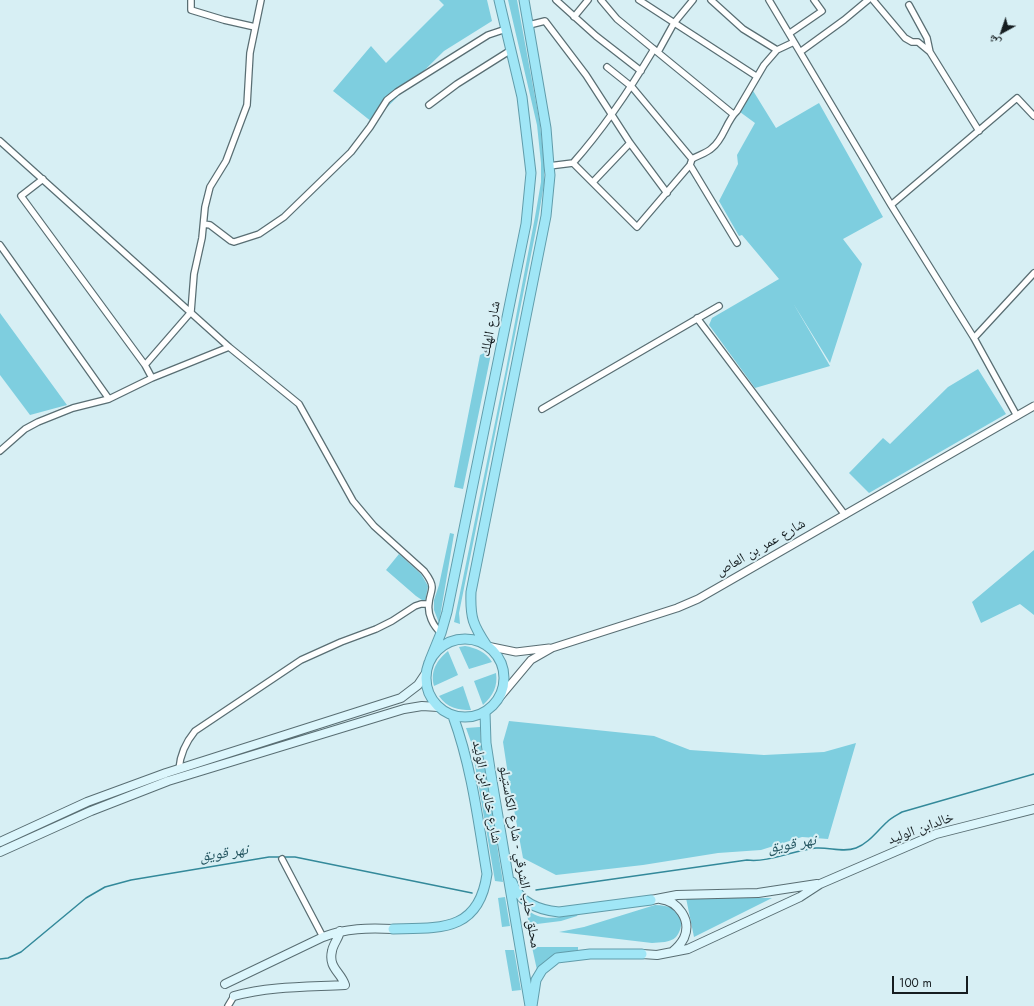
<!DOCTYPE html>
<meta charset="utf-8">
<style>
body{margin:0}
#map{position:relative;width:1034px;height:1006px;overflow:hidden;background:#d7eff4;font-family:Jost,"Noto Naskh Arabic",sans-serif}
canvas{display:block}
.north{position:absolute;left:982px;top:12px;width:40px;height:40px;-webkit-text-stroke:3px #d7eff4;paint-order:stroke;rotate:220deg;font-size:11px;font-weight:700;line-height:16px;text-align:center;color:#151d20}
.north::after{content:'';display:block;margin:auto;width:14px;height:18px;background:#151d20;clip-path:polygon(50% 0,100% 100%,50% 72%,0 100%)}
.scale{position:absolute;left:892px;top:976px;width:76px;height:18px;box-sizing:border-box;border:2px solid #151d20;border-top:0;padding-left:5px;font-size:12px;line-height:14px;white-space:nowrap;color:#151d20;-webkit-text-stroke:3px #d7eff4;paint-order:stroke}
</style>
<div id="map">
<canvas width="1034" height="1006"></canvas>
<div class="north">ش</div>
<div class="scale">100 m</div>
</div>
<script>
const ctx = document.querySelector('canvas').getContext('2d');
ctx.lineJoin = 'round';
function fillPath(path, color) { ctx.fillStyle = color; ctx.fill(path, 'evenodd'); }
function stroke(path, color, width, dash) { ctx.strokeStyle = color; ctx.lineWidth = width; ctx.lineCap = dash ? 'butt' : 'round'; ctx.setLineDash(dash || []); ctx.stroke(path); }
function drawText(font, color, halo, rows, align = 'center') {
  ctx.font = font + ' Jost,"Noto Naskh Arabic",sans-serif'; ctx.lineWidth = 4; ctx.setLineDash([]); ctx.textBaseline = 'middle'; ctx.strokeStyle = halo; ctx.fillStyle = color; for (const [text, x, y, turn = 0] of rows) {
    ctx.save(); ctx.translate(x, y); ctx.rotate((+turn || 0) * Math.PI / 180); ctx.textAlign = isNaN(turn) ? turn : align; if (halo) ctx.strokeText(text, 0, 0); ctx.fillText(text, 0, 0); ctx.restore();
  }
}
const green = new Path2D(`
 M439,0H487L492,21L444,51L372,122L333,91L371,46L386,63L444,5Z
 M508,0H517L540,124L544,163V184L538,220L459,613L460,624L454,622L506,369L535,217L541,182V163L537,125Z
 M752,89L776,128L819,103L883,217L843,239L862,264L830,363L793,303L830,366L755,388L709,325L712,318L779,279L742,235L739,236L719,201L738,164L737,155L755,123L740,112Z
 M0,313L67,405L30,415L0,375Z
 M492,349L463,489L454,487L480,355Z
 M978,369L1006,414L869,493L849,473L883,438L890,444L948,387Z
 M450,533L454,534L439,623L434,610V600L439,585Z
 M1034,550V615L1020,604L981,623L972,602Z
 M399,554L421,574L428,586L425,602L416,596L386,570Z
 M465,646C476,648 486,652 492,662L469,669L459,647Z
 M448,651L458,675L434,686C430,671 437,660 448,651Z
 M496,673C498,686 493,696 483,705L474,681Z
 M463,686L471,710C458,710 447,708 439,696Z
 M509,721L654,736L690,750L764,755L824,752L856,743L828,839L802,837L761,850L718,853L643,865L556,875L523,858L510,788L503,742Z
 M480,727L481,746L503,882L495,881L471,742L466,728Z
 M505,897L510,926L502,927L498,898Z
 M686,898H772L694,937Z
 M655,905C662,905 668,906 674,909C684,914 683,929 676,937C670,943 660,942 652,943L559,932L584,927Z
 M526,908C540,923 559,917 578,914L577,916L561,921L529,925Z
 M532,947H578V950C561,954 548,954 537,970Z
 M505,950H514L521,990L512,991Z`);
const stream = new Path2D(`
 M536,890L747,860C768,863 794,850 816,848C830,847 843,853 856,848C869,843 877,831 887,822C891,818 897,815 902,812L1034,774
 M0,959L8,958L21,952L86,898L105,887L131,880L269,857H295L472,893`);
const minor = new Path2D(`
 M191,0V10L224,20L255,27
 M556,0L596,36L641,71
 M601,0L617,19L733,114
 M639,0L756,76
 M711,0L743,29L777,50
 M769,0L891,205L974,338L1017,416
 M873,0L905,38L912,42H918L930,52L979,131
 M909,5L927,38L930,52
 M574,17L588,0
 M529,25L545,21L586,75L630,143L667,193
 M790,33L822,11L814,0
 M658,52L674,23L693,0
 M800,52L844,20L868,0
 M607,67L632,87L692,159
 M429,105L457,84L511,50
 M0,141L229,347L299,404L353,501L374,526L424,571C427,575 432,581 432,587C432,592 429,598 429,603C427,614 433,626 441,633
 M573,163C605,127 629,91 654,49
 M690,165L737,243
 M549,166L573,163L637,227L690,165L692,159C699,155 707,153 712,148C724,139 726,121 737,111L764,65L777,50L794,42
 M43,179L21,196L145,365L152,378
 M593,182L630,143
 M891,205L1017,98L1034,116
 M204,224L210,225L231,241L234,242L259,234L284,217L351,152L370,127L387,100L397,92L488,35L506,29
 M0,245L109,399
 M697,318L845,515
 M974,338L1034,273
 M145,365L191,312L194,274L202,238L205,207L210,187L226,161L247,105L250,53L261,0
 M542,409L719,306
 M0,451L25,429L38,422L73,408L109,399L152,378L229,347
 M179,769C180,755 186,742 195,731L301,660L341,642L376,629L392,621L415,606L421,604H428
 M282,859L323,937
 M228,1006L234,996`);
const tertiary = new Path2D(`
 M487,646L516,652L549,648
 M500,697L531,660L552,648L677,608L698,599L1034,406`);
const secondary = new Path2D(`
 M0,842L87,802L166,773L401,698L418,685L426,673
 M0,852L91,811L168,781L404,709L422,706L438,707
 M660,899C678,901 692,920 684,938C681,944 677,948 672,952
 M651,900L677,895L758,893L817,884
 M642,954L657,955L688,949L800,897L820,884L936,834L1034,809
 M225,984L323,937C346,928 368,928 393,929
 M234,996C270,986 308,987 345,985C341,972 328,968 332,951C333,944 339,938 340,931`);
const trunk = new Path2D(`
 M426 678a39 39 0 1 1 78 0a39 39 0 1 1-78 0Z
 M487,646C473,625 470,618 471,592L546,216L550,175L549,166L546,128L524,0
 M430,660L441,633L447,612L526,224L531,173L522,97L499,0
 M485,712L486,743L490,769L530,1006
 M512,882C520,903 538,910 559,912L651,900
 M393,929C440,928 479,932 487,874C478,820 472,768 453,716
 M532,1006L536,980L542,970L557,958L590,954H642`);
const streetNames = [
 ["شارع الهلك",491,329,-79],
 ["شارع عمر بن العاص",761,548,-30],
 ["شارع خالد ابن الوليد",486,792,79],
 ["خالدابن الوليد",921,829,-20],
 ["محلق حلب الشرقي - شارع الكاستيلو",519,857,80]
];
const waterNames = [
 ["نهر قويق",792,845,-10],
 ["نهر قويق",224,854,-9]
];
fillPath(green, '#7ecedf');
stroke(stream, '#33899a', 1.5);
stroke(minor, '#596e73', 8);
stroke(tertiary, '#596e73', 9);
stroke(secondary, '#596e73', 10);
stroke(trunk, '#609caa', 11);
stroke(minor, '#fff', 5.5);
stroke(tertiary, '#fff', 7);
stroke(secondary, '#dcf6fc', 8);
stroke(trunk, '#a0e6f6', 9);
drawText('14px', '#151d20', '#d7eff4', streetNames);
drawText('italic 15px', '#245560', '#d7eff4', waterNames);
</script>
